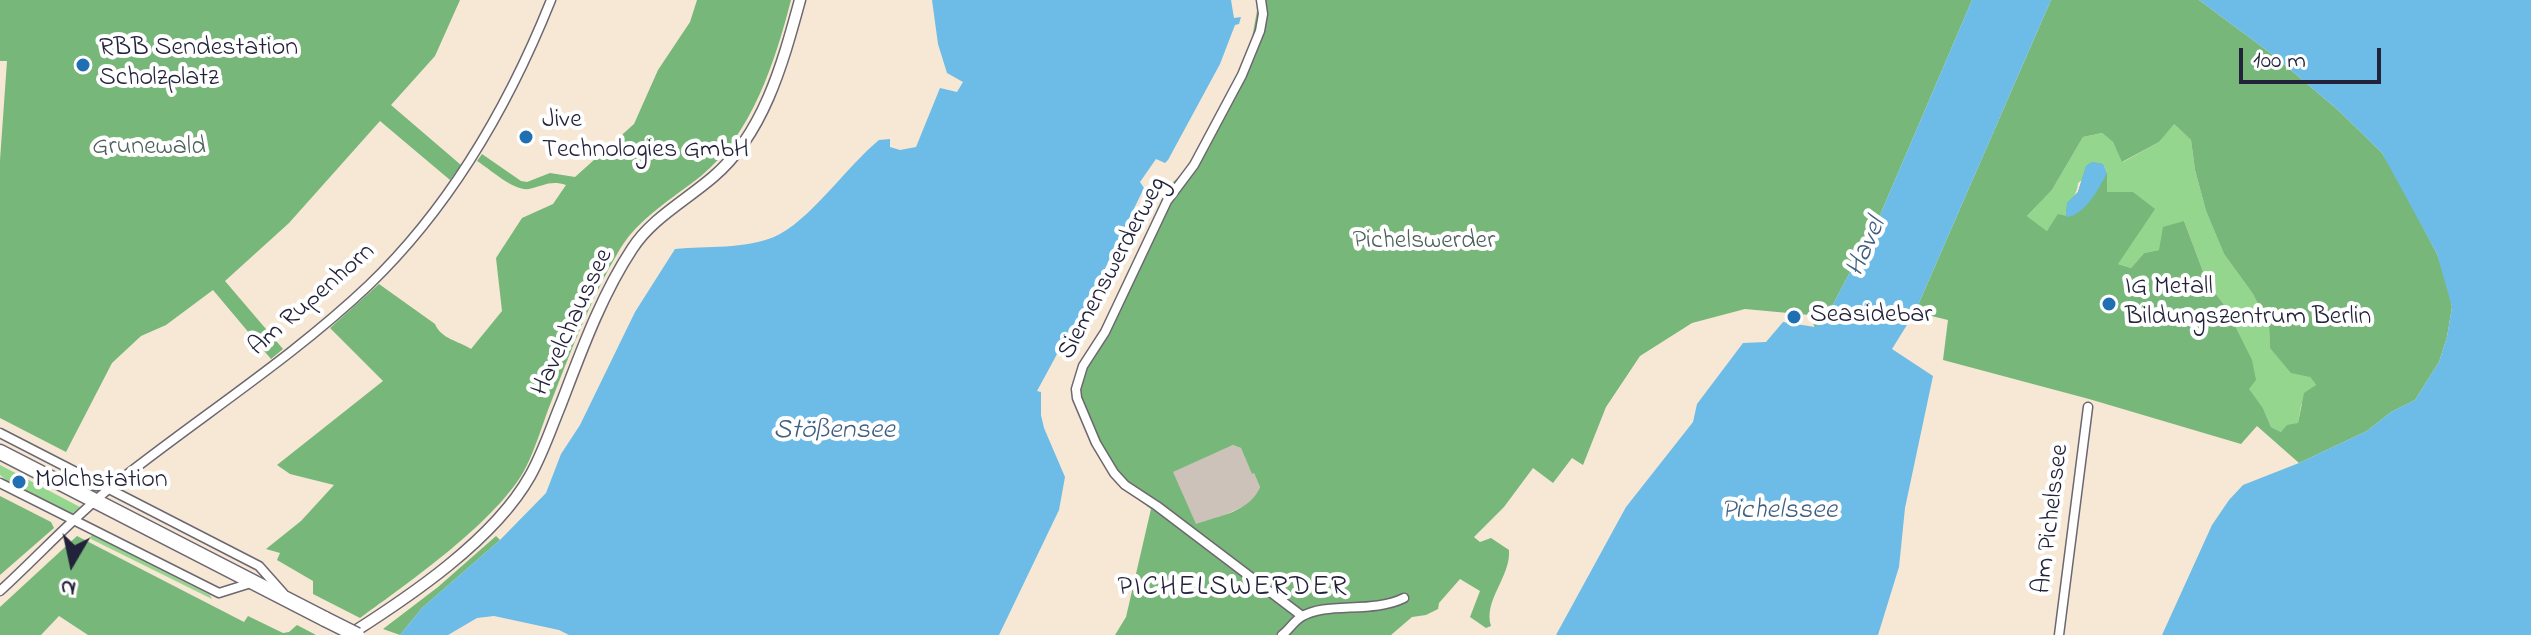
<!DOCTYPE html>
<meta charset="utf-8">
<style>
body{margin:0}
#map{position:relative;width:2531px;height:635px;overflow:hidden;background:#f6e8d4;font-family:"Indie Flower",sans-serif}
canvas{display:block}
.north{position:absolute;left:32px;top:523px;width:80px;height:80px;-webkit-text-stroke:6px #fff;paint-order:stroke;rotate:189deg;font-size:22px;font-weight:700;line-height:32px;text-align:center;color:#22223b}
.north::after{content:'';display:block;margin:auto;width:28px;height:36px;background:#22223b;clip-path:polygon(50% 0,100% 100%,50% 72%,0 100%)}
.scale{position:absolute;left:2239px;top:48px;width:142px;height:36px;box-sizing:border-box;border:4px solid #22223b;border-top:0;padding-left:10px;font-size:24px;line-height:28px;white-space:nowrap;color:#22223b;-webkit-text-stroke:6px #fff;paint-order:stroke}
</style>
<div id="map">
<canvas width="2531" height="635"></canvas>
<div class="north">N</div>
<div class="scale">100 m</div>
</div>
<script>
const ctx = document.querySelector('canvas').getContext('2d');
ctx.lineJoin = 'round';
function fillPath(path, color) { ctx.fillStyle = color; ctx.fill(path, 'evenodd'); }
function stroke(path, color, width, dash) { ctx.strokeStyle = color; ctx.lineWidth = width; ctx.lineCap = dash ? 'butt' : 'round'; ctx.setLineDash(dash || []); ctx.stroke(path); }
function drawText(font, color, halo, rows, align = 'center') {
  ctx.font = font + ' "Indie Flower",sans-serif'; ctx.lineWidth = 8; ctx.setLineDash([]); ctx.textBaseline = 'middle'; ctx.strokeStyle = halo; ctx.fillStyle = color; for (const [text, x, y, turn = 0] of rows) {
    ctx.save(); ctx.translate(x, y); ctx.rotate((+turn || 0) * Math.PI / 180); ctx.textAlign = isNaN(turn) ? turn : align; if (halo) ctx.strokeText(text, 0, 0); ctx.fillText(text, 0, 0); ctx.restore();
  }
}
const industrial = new Path2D(`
 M1233,445L1241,448L1252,473H1254L1260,487L1256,496L1251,503L1211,521L1196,525L1172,472Z`);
const green = new Path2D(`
 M2173,123L2191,140L2195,170L2206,211L2224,254L2253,294L2269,326L2270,348L2310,377L2316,385L2301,405L2298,423L2281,432L2271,427L2263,408L2248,389L2225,306L2207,282L2184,221L2159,250L2144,253L2131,268L2118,264L2133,192H2106L2107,172L2103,164L2078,183C2077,197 2068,201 2066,217L2047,231L2027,216L2052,190L2083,137L2102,133L2113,142L2123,162L2159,142Z
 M0,465L80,507L71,515L6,480L0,475Z
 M92,535L210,595L212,599L89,538Z`);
const forest = new Path2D(`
 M0,0H460L435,56L391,105L461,165L450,180L380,121L289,223L225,281L283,349L271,359L213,290L166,325L141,336L112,363L66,452L0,418V160L7,61H0Z
 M697,0H791C775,62 752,134 701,176C672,199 640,217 620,249C590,299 569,356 548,410C541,429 535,449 526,467C500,519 408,583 360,618L313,594V581L277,560L280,553L266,549L301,521L334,485L290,474L277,465L383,381L330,328L379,284L435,324C441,339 459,341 471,349L502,311L496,258L522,218L553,204L566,185C550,180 544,186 529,189C513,191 490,169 477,161L482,154L521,181L527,182L550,173L575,177L634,124L658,70L690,22Z
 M1259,0H1972L1880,215L1829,312L1815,328L1810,315L1745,309L1692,323L1640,356L1606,407L1583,465L1572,458L1553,483L1533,468L1504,507L1474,537L1480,542L1491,538L1509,550C1511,577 1483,600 1491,626L1486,628L1470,617L1480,591L1460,579L1439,603L1438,609L1426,615L1412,617L1391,635H1115L1126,617L1151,509L1119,485L1100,457L1083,424L1072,393V385L1081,362L1101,332L1168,187L1191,165L1250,49ZM1233,445L1241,448L1252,474L1254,473L1260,487C1250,512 1218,516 1196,524L1173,472Z
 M2051,0H2199L2273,55L2338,110L2382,153L2397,178L2437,254L2447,282L2452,307L2447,337L2439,362L2415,400L2391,412L2367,431L2299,463L2257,426L2241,444L2089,399L1943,360L1948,320L1915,312ZM2174,124L2191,140L2195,170L2206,211L2224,254L2253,294L2269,326L2270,348L2291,373L2310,377L2316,385L2304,393L2298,423L2287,425L2281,432L2271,427L2263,408L2249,389L2256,380L2252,360L2225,306L2207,282L2184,221L2163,227L2159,250L2144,253L2131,268L2118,264L2155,209L2133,192H2107V173L2103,164L2092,162L2086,166L2078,192L2067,203L2066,216L2058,214L2047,231L2027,216L2052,190L2083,137L2102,133L2113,142L2122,162L2159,142Z
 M0,496L51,522L54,528L0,575Z
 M77,536L244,622L248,616L283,633L289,632L297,625L316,635H88L59,616L41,635H0V607Z
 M496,536L500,540L422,608L400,635L383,629L438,587Z`);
const water = new Path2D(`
 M932,0H1231L1234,18L1241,17L1239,24L1235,25L1220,64L1168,160L1165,163L1156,159L1140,182L1144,188L1080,320L1069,332L1037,391L1041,392V415L1044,428L1065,477L1059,510L999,635H569L559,630L494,616L477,618L448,635H400L422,608L500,540L546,493L561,454L580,425L635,312L675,249C707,246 745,249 774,237C808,223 849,164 879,140L890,139V147L900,150L916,147L940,88L957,92L963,82L947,73L938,44Z
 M1972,0H2051L1915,312L1892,349L1933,376L1905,508L1899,567L1878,635H1556L1626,507L1693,422L1697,404L1743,343L1766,342L1783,322L1815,327L1829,312L1880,215Z
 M2199,0H2531V635H2162L2212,525L2229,500L2243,485L2299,463L2367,431L2391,412L2415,400L2439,362L2447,337L2452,307L2437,254L2382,153L2338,110L2273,55Z
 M2092,162L2103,164L2107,173C2099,188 2085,216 2066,217L2067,203L2078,192L2086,166Z`);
const minor = new Path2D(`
 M1261,0L1263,14L1260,31L1242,75L1194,165L1167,201L1105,332L1083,366L1076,389L1077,398L1096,443L1114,473L1125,485L1157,506L1302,616
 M0,433L259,566L283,593
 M59,477L96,486
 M0,483L219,593L251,583
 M0,591C37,557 72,519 111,487C196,419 290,360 369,285C451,206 509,105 551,0
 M1282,635C1289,630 1294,621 1301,617C1326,601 1372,614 1404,598
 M2059,635L2088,407`);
const tertiary = new Path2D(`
 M349,635C409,597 494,540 530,476C543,453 551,428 561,404C581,352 601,296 632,249C651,219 685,201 713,177C764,134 783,62 800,0`);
const primary = new Path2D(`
 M0,452L325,619`);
const primaryBridge = new Path2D(`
 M325,619L357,635`);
const markers = [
 [83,65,8,"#1f6fb2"],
 [526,137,8,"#1f6fb2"],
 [2109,304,8,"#1f6fb2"],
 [1794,317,8,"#1f6fb2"],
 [19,482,8,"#1f6fb2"]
];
const poiNames = [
 ["RBB Sendestation",99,50],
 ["Scholzplatz",99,80],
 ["Jive",542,122],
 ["Technologies GmbH",542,152],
 ["IG Metall",2125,289],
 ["Bildungszentrum Berlin",2125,319],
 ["Seasidebar",1810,317],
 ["Molchstation",35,482]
];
const parkNames = [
 ["Grunewald",149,149],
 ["Pichelswerder",1424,243]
];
const streetNames = [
 ["Siemenswerderweg",1114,269,-62],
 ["Am Rupenhorn",313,301,-41],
 ["Havelchaussee",574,323,-65],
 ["Am Pichelssee",2053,519,-83]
];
const waterNames = [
 ["Havel",1868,248,-66],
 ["Stößensee",834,432],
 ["Pichelssee",1779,512]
];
const neighbourhoodNames = [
 ["PICHELSWERDER",1233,589]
];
fillPath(industrial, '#cdc2b9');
fillPath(green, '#94d68e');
fillPath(forest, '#77b779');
fillPath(water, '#6dbbe7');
stroke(minor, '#6c6771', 11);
stroke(tertiary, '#6c6771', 13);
stroke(primary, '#6c6771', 17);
stroke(minor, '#fff', 8);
stroke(tertiary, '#fff', 10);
stroke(primary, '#fff', 14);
stroke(primaryBridge, '#6c6771', 17, []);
stroke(primaryBridge, '#fff', 14);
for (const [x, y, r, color] of markers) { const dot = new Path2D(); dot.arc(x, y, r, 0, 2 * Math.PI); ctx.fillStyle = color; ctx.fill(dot); stroke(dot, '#fff', 3); }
drawText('26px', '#22223b', '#fff', poiNames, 'left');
drawText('26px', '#4a6158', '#fff', parkNames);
drawText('26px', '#22223b', '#fff', streetNames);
drawText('italic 28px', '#405f80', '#fff', waterNames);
ctx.letterSpacing = '2px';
drawText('28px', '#22223b', '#fff', neighbourhoodNames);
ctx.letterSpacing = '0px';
</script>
